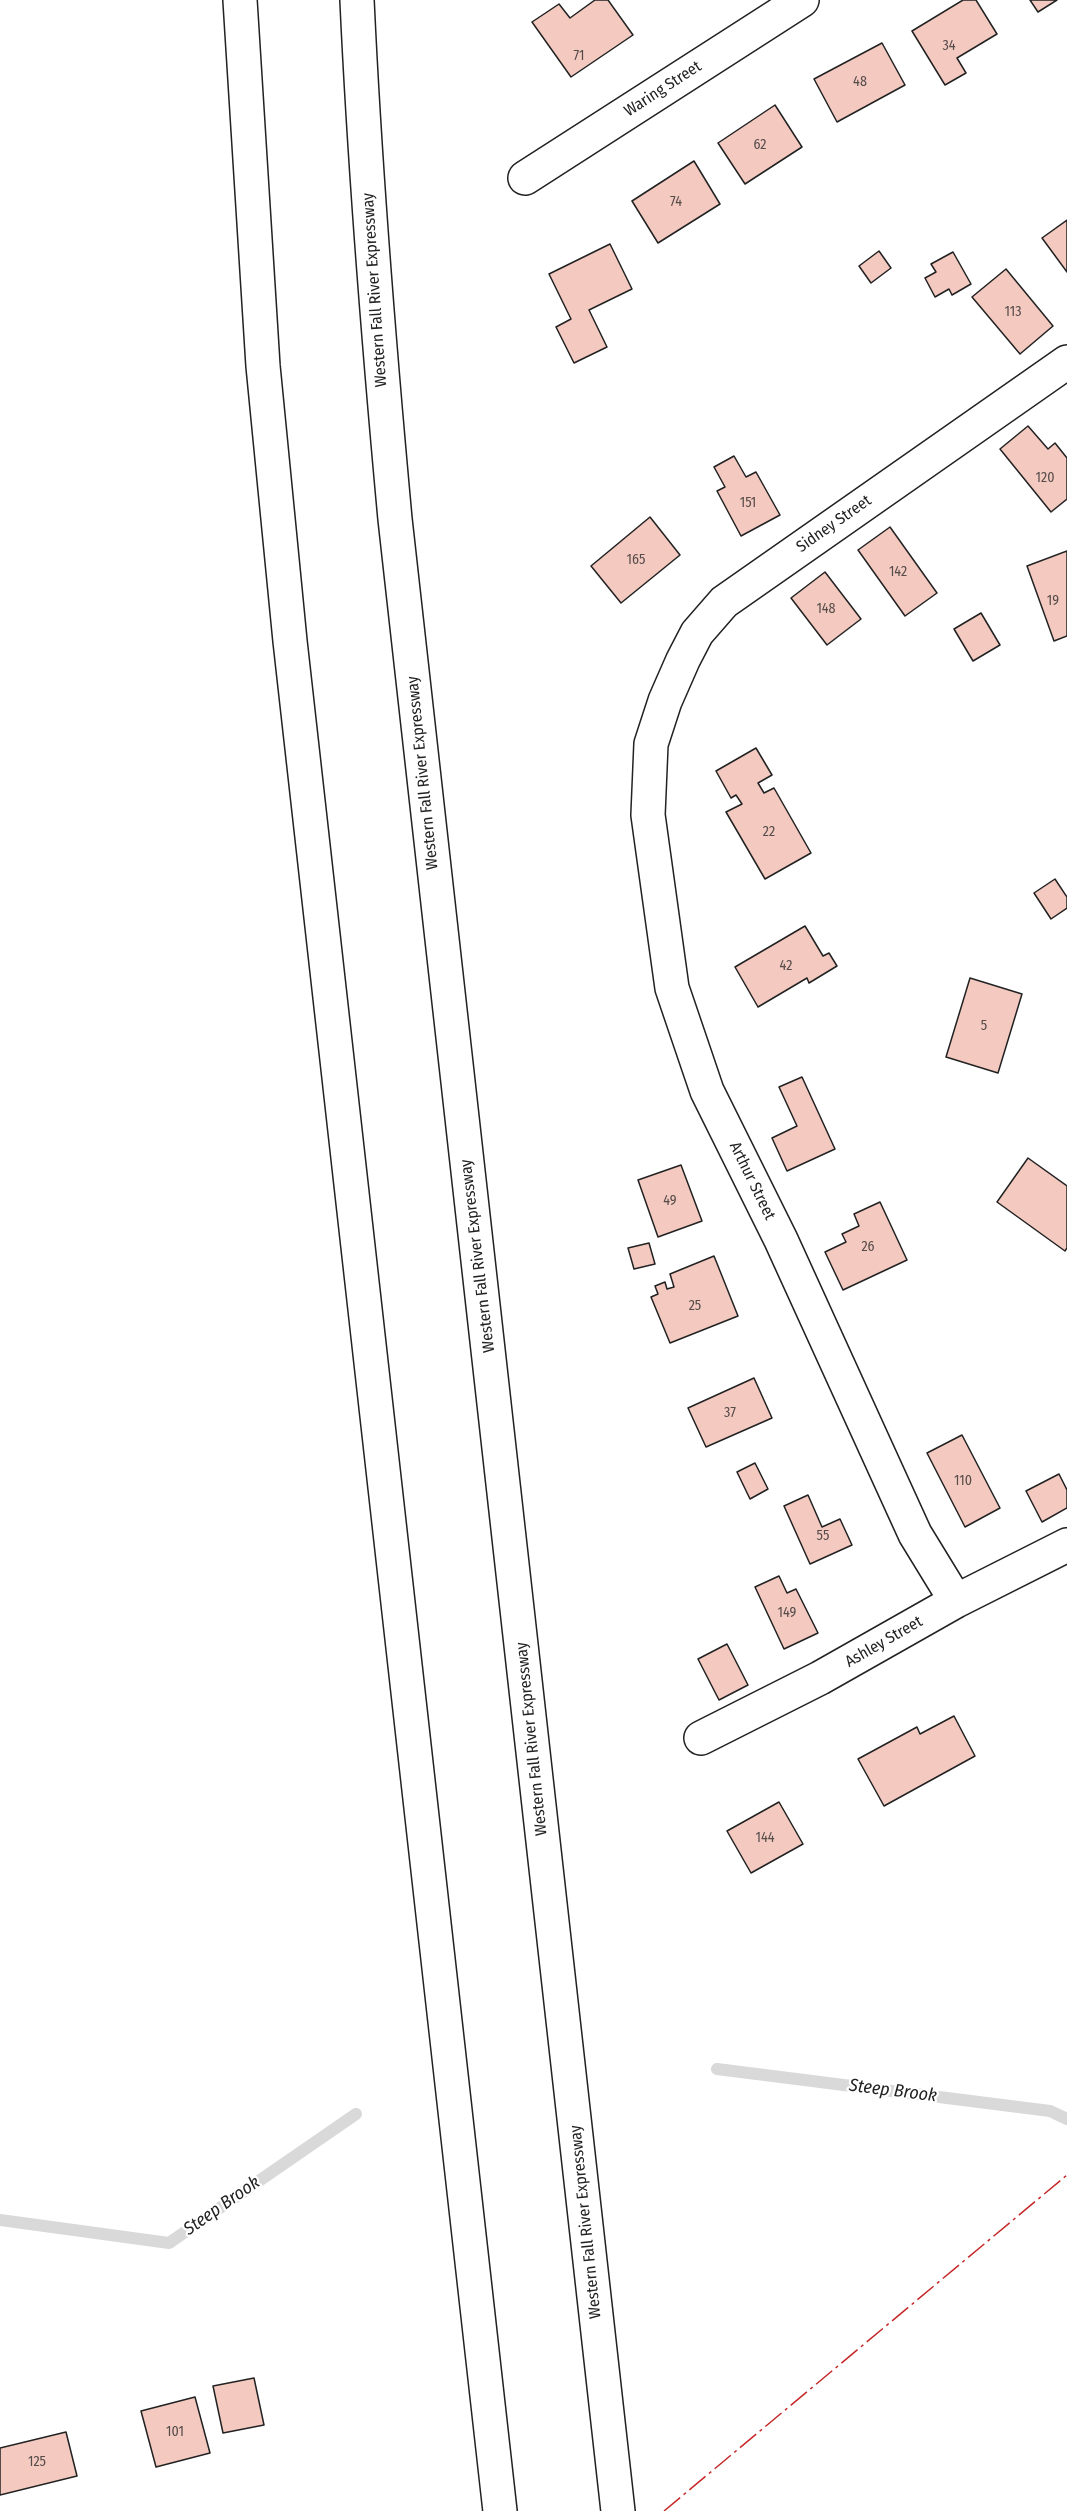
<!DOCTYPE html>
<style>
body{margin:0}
canvas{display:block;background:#fff}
</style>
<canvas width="1067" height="2511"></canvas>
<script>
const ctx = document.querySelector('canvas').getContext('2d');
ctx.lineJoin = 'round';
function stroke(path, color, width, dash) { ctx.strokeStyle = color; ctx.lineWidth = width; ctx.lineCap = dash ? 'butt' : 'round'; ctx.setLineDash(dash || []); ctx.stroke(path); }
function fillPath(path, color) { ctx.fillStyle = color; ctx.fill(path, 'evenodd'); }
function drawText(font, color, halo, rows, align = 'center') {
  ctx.font = font + ' "Fira Sans Condensed",sans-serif'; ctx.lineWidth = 4.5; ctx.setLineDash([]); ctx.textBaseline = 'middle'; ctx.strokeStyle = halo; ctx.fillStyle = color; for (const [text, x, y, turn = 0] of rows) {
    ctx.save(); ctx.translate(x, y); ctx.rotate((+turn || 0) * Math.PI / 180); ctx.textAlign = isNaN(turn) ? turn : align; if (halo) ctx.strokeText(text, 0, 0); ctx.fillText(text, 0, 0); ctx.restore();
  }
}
const stream = new Path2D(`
 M717,2069L1050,2111L1067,2119
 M0,2220L169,2243L356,2114`);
const building = new Path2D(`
 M595,0H608L633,35L571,77L532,22L559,4L570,18Z
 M963,0H976L997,34L957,58L966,73L945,85L912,31Z
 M1030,0H1057L1038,12Z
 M882,43L905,85L837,122L814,79Z
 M775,105L802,147L745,184L718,143Z
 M694,161L720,204L658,243L632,201Z
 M1067,220V272L1042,238Z
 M610,244L632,289L589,310L607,347L574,363L556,327L571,319L549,274Z
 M879,251L891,268L871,283L859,266Z
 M953,252L971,284L952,295L949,289L935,297L925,278L936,272L931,264Z
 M1006,269L1053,326L1020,354L972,297Z
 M1028,426L1048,449L1055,443L1067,458V499L1051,512L1000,449Z
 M734,456L746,477L756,472L780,515L741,536L717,491L725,487L714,467Z
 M650,517L680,555L621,603L591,566Z
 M890,527L937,593L905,616L858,550Z
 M1067,551V636L1054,641L1027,566Z
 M825,572L861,619L827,645L791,598Z
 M981,613L1000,645L973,661L954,629Z
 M756,748L772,775L758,783L764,793L774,788L811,853L765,879L726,812L742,804L736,795L731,798L716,771Z
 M1055,879L1067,897V908L1051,919L1034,893Z
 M805,926L823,956L829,953L837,966L809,983L807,978L758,1007L735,967Z
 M970,978L1022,994L998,1073L946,1057Z
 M802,1077L835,1149L787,1171L772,1138L797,1126L779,1087Z
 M1028,1158L1067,1186V1248L1065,1251L997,1202Z
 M681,1165L702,1221L658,1237L638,1180Z
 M880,1202L907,1260L843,1290L825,1252L846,1242L842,1234L859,1226L854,1214Z
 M649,1243L655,1264L634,1269L628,1248Z
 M714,1256L738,1316L670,1343L651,1297L658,1294L655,1286L665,1282L667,1289L674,1287L670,1274Z
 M754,1378L772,1418L706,1447L688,1408Z
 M962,1435L1000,1508L965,1527L927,1453Z
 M755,1463L768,1489L750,1499L737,1472Z
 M1059,1474L1067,1490V1508L1042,1522L1026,1491Z
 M808,1495L822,1527L840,1519L852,1545L810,1564L784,1506Z
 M779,1576L787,1593L796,1589L818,1633L784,1649L755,1587Z
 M727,1644L748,1685L719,1700L698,1659Z
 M954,1716L975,1756L884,1806L858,1759L917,1727L920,1734Z
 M779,1802L803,1844L751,1873L727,1831Z
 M254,2378L264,2425L223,2433L213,2386Z
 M195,2397L210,2453L156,2467L141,2411Z
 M66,2432L77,2476L0,2495V2448Z`);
const street = new Path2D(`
 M525,178L802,0
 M956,1601L915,1534L781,1240L707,1091L672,988L648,815L651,744L665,701L683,660L697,633L724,602L1067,362
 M701,1738L820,1678L956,1601L1067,1545`);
const highway = new Path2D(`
 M240,0L263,366L290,641L500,2511
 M357,0C365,173 379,346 395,519L618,2511`);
const power = new Path2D(`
 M664,2511L1067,2175`);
const numberNames = [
 ["34",949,46],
 ["71",579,56],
 ["48",860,82],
 ["62",760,145],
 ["74",676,202],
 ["113",1013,312],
 ["120",1045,478],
 ["151",748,503],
 ["165",636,560],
 ["142",898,572],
 ["19",1053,601],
 ["148",826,609],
 ["22",769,832],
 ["42",786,966],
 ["5",984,1026],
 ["49",670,1201],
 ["26",868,1247],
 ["25",695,1306],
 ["37",730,1413],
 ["110",963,1481],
 ["55",823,1536],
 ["149",787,1613],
 ["144",765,1838],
 ["101",175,2432],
 ["125",37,2462]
];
const streetNames = [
 ["Waring Street",663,89,-33],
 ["Western Fall River Expressway",375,290,-94],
 ["Sidney Street",834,524,-35],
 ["Western Fall River Expressway",423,773,-96],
 ["Arthur Street",752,1181,64],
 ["Western Fall River Expressway",478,1256,-97],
 ["Ashley Street",884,1642,-30],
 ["Western Fall River Expressway",532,1739,-96],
 ["Western Fall River Expressway",586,2222,-96]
];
const waterNames = [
 ["Steep Brook",893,2091,7],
 ["Steep Brook",222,2206,-35]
];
stroke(stream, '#d9d9d9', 12);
fillPath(building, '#f3c9c0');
stroke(building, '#222', 1.5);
stroke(street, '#222', 36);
stroke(highway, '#222', 36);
stroke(street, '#fff', 33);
stroke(highway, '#fff', 33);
stroke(power, '#c62828', 1.5, [21, 4.5, 3, 4.5]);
drawText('14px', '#564c4a', null, numberNames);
drawText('16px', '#222', '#fff', streetNames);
drawText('italic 18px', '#222', '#fff', waterNames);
</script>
